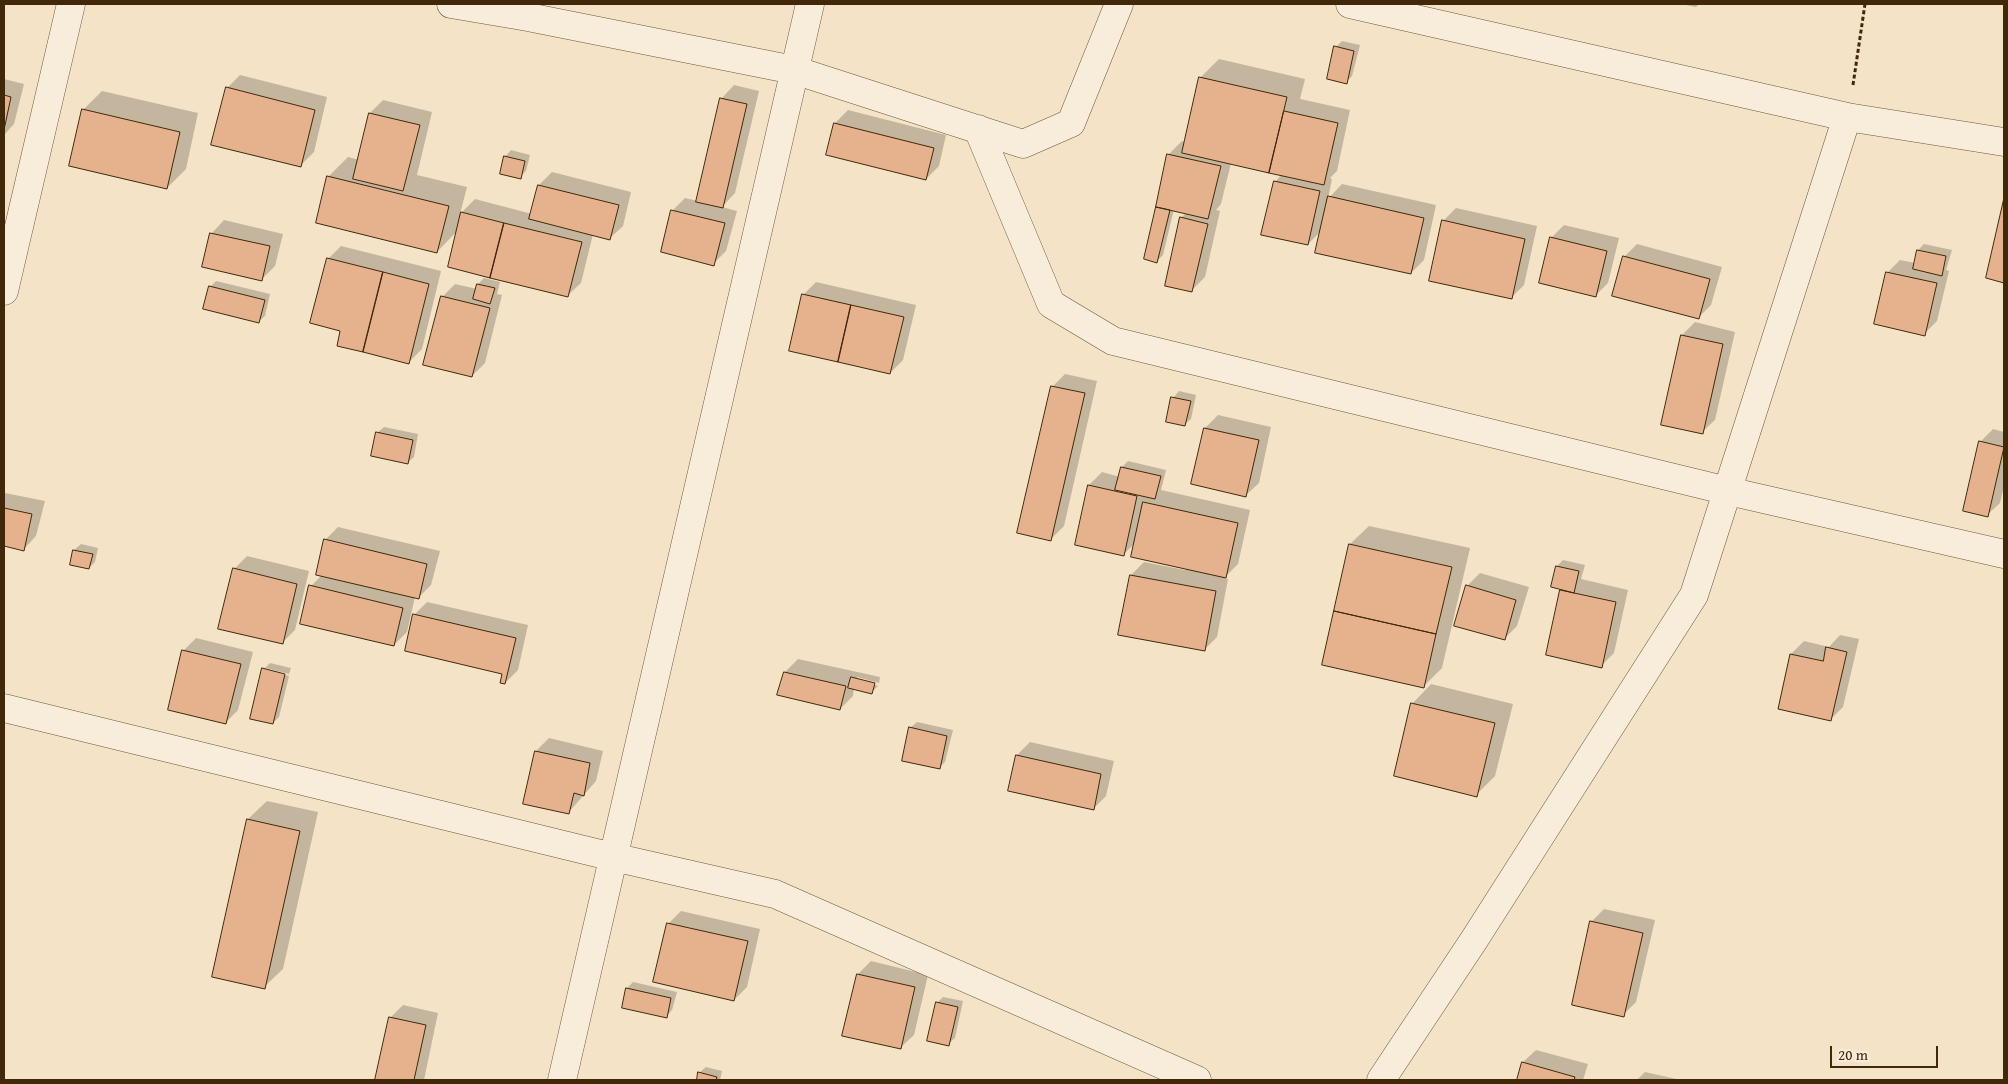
<!DOCTYPE html>
<style>
body{margin:0}
#map{position:relative;width:2008px;height:1084px;overflow:hidden;background:#f4e3c6;font-family:"Gentium Book Plus",serif}
canvas{display:block}
.frame{position:absolute;inset:0;border:5px solid #402809;pointer-events:none}
.scale{position:absolute;left:1830px;top:1046px;width:108px;height:22px;box-sizing:border-box;border:2px solid #402809;border-top:0;padding-left:6px;font-size:15px;line-height:18px;white-space:nowrap;color:#402809;-webkit-text-stroke:4px #f8edda;paint-order:stroke}
</style>
<div id="map">
<canvas width="2008" height="1084"></canvas>
<div class="frame"></div>
<div class="scale">20 m</div>
</div>
<script>
const ctx = document.querySelector('canvas').getContext('2d');
ctx.lineJoin = 'round';
function fillPath(path, color) { ctx.fillStyle = color; ctx.fill(path, 'evenodd'); }
function stroke(path, color, width, dash) { ctx.strokeStyle = color; ctx.lineWidth = width; ctx.lineCap = dash ? 'butt' : 'round'; ctx.setLineDash(dash || []); ctx.stroke(path); }
const shadow = new Path2D(`
 M1681,4H1699L1696,7Z
 M1342,41L1360,45L1352,76L1346,82L1336,47Z
 M1219,59L1305,79L1300,99L1350,110L1337,171L1330,178L1332,179L1328,199L1342,184L1436,205L1424,260L1411,273L1322,230L1308,244L1275,182L1282,174L1231,163L1221,204L1216,210L1220,211L1205,277L1192,290L1181,218L1187,212L1174,209L1163,255L1157,261V207L1169,154L1182,141L1185,142L1200,78Z
 M240,75L327,97L314,152L301,165L227,88Z
 M4,79L24,84L14,124L4,135Z
 M734,85L759,91L735,193L722,207L737,211L726,251L713,264L673,210L685,198L698,201L722,98Z
 M102,91L198,113L186,169L167,188L83,110Z
 M383,100L432,112L417,175L467,187L460,214L475,199L532,214L539,185L552,172L631,192L623,226L610,238L593,234L581,283L568,295L458,230L437,252L317,222L329,176L348,157L359,160L370,113Z
 M848,110L946,135L939,166L926,179L828,154L835,123Z
 M511,150L530,155L526,171L520,177L505,157Z
 M2004,204V281L1987,277Z
 M1456,208L1537,226L1524,285L1511,298L1443,221Z
 M224,220L283,234L275,266L262,279L204,266L212,233Z
 M1564,225L1619,238L1608,283L1595,296L1551,238Z
 M1637,244L1722,267L1711,305L1698,318L1624,257Z
 M1924,244L1952,250L1946,270L1949,271L1937,321L1924,334L1888,272L1900,260L1915,263L1918,250Z
 M341,246L441,271L422,349L409,362L342,330L328,259Z
 M484,278L500,282L497,294L502,295L485,363L472,376L442,297L455,284L477,289L478,284Z
 M216,281L270,294L265,316L258,322L210,287Z
 M816,282L916,305L903,360L890,373L803,295Z
 M1695,322L1735,332L1715,420L1702,432L1662,424L1682,335Z
 M1065,374L1097,381L1064,526L1051,539L1052,387Z
 M1179,391L1196,395L1191,419L1184,425L1173,398Z
 M1218,415L1271,427L1259,483L1246,495L1205,428Z
 M384,427L418,434L414,457L407,463L377,433Z
 M1993,429L2004,432V486L2000,503L1987,515L1980,442Z
 M1128,461L1166,470L1161,490L1250,510L1238,564L1224,578L1228,579L1217,637L1204,650L1131,575L1144,562L1185,570L1186,568L1135,543L1123,555L1089,485L1102,472L1120,477L1122,467Z
 M5,493L45,501L36,536L24,549L4,545Z
 M1369,526L1470,548L1442,668L1423,687L1350,544Z
 M338,527L440,551L431,585L418,598L415,597L407,632L394,645L311,586L322,575L325,540Z
 M81,544L98,548L95,562L89,568L74,550Z
 M247,556L309,571L295,630L282,643L234,569Z
 M1563,560L1585,565L1581,579L1628,590L1614,653L1601,666L1547,654L1562,589L1557,566Z
 M1480,573L1529,587L1517,626L1504,639L1467,586Z
 M427,602L528,625L518,670L505,683L503,673L414,615Z
 M1840,635L1859,639L1843,707L1830,720L1779,708L1791,654L1804,641L1829,647Z
 M196,638L253,652L238,710L225,723L183,651Z
 M798,659L880,677L879,683L857,677V680L878,686L872,692L854,688L853,696L840,709L785,672Z
 M270,663L291,668L289,674L266,668V670L289,676L279,717L273,723L264,669Z
 M1431,684L1513,704L1495,776L1476,795L1395,775L1413,703Z
 M917,722L953,730L945,762L939,768L910,728Z
 M549,738L603,751L596,781L569,812L536,751Z
 M1030,742L1114,761L1106,796L1093,809L1009,790L1017,755Z
 M267,801L318,812L283,969L264,987L248,819Z
 M1604,909L1655,920L1636,1002L1623,1015L1591,922Z
 M681,911L760,929L747,987L734,1000L668,924Z
 M871,961L928,975L914,1035L901,1047L858,974Z
 M633,982L677,992L672,1010L666,1017L627,988Z
 M943,997L963,1001L955,1038L948,1044L937,1003Z
 M403,1005L438,1013L424,1080H376L390,1018Z
 M1536,1050L1588,1064L1583,1080H1518L1523,1062Z
 M706,1067L722,1071L720,1080H698L699,1073Z
 M1645,1072L1681,1080H1637Z`);
const building = new Path2D(`
 M1334,46L1354,51L1347,84L1327,79Z
 M1199,77L1287,97L1269,173L1182,153Z
 M226,87L315,110L301,167L211,145Z
 M4,95L11,97L4,130Z
 M720,98L747,104L723,208L696,202Z
 M82,109L180,132L167,189L69,166Z
 M1284,111L1338,123L1324,185L1269,173Z
 M369,113L420,125L403,191L353,179Z
 M834,123L934,148L926,180L826,155Z
 M1167,154L1221,166L1208,219L1156,207Z
 M504,156L525,161L521,179L500,174Z
 M327,176L449,206L437,253L316,223Z
 M1274,181L1320,191L1308,245L1261,235Z
 M538,185L619,205L610,240L529,219Z
 M1328,196L1424,218L1411,274L1315,253Z
 M2004,198V283L1986,278Z
 M1156,207L1170,210L1157,263L1144,259Z
 M671,210L725,223L714,266L661,252Z
 M461,212L504,223L490,278L448,267Z
 M1180,217L1208,224L1192,292L1165,286Z
 M1442,220L1525,239L1512,299L1429,281Z
 M504,223L582,242L568,297L490,278Z
 M210,233L270,246L262,281L202,267Z
 M1550,237L1607,251L1596,297L1539,283Z
 M1917,250L1946,256L1942,276L1913,269Z
 M1623,256L1710,279L1699,319L1612,296Z
 M327,258L383,272L363,352L337,346L340,331L310,323Z
 M383,272L429,284L409,364L363,352Z
 M1886,272L1937,283L1925,336L1874,324Z
 M477,284L495,288L490,304L473,299Z
 M209,286L265,300L259,323L203,309Z
 M802,294L851,305L838,362L789,351Z
 M441,296L490,308L472,377L423,365Z
 M851,305L904,317L890,374L838,362Z
 M1681,335L1723,344L1703,434L1661,425Z
 M1051,386L1085,393L1051,541L1017,533Z
 M1171,397L1191,401L1185,426L1166,422Z
 M1204,428L1259,440L1246,497L1191,484Z
 M376,432L413,440L408,464L371,456Z
 M1979,441L2004,447L1988,517L1963,511Z
 M1121,467L1161,476L1155,499L1115,490Z
 M1088,485L1137,496L1124,556L1075,545Z
 M1143,502L1238,523L1226,578L1131,557Z
 M4,508L32,514L24,551L4,546Z
 M324,539L427,564L419,599L316,575Z
 M1349,544L1452,567L1436,634L1334,611Z
 M73,550L93,554L89,569L70,565Z
 M1556,566L1579,571L1574,593L1551,587Z
 M233,568L297,584L283,644L218,629Z
 M1130,575L1216,591L1205,651L1118,635Z
 M309,585L403,608L394,646L300,624Z
 M1466,585L1516,600L1505,640L1454,626Z
 M1560,590L1616,602L1602,668L1546,655Z
 M1334,611L1436,634L1424,688L1322,665Z
 M413,614L516,638L505,684L500,683L502,674L405,651Z
 M1826,647L1847,652L1831,721L1778,709L1790,654L1823,661Z
 M182,650L241,664L226,724L168,710Z
 M262,668L285,674L273,724L250,719Z
 M784,672L846,686L840,710L777,695Z
 M851,677L875,683L872,694L848,688Z
 M1411,703L1495,723L1477,797L1394,776Z
 M909,727L947,736L940,769L902,761Z
 M535,751L590,763L584,796L574,793L569,814L523,804Z
 M1016,755L1101,774L1094,810L1008,791Z
 M247,819L300,831L265,989L212,977Z
 M1590,921L1643,933L1624,1017L1572,1005Z
 M667,923L748,941L734,1001L653,982Z
 M857,974L915,987L901,1049L842,1036Z
 M626,988L671,998L667,1018L622,1008Z
 M936,1002L958,1007L949,1046L927,1041Z
 M389,1017L426,1025L414,1080H375Z
 M1522,1062L1575,1077L1574,1080H1517Z
 M698,1072L717,1077L716,1080H697Z`);
const path = new Path2D(`
 M1853,85L1865,4`);
const minor = new Path2D(`
 M451,4L528,17L794,70L1023,144L1071,123L1119,4
 M1350,4L1847,117L2004,142
 M978,129L1051,304L1113,341L1728,491L2004,554
 M4,291L71,4
 M4,708L613,857L775,894L1197,1080
 M562,1080L810,4
 M1381,1080L1474,940L1694,595L1847,117`);
fillPath(shadow, '#0003');
fillPath(building, '#e5b28d');
stroke(building, '#402809', 1);
stroke(minor, '#6d5738', 29);
stroke(path, '#402809', 3, [4, 2.5]);
stroke(minor, '#f8edda', 28);
</script>
